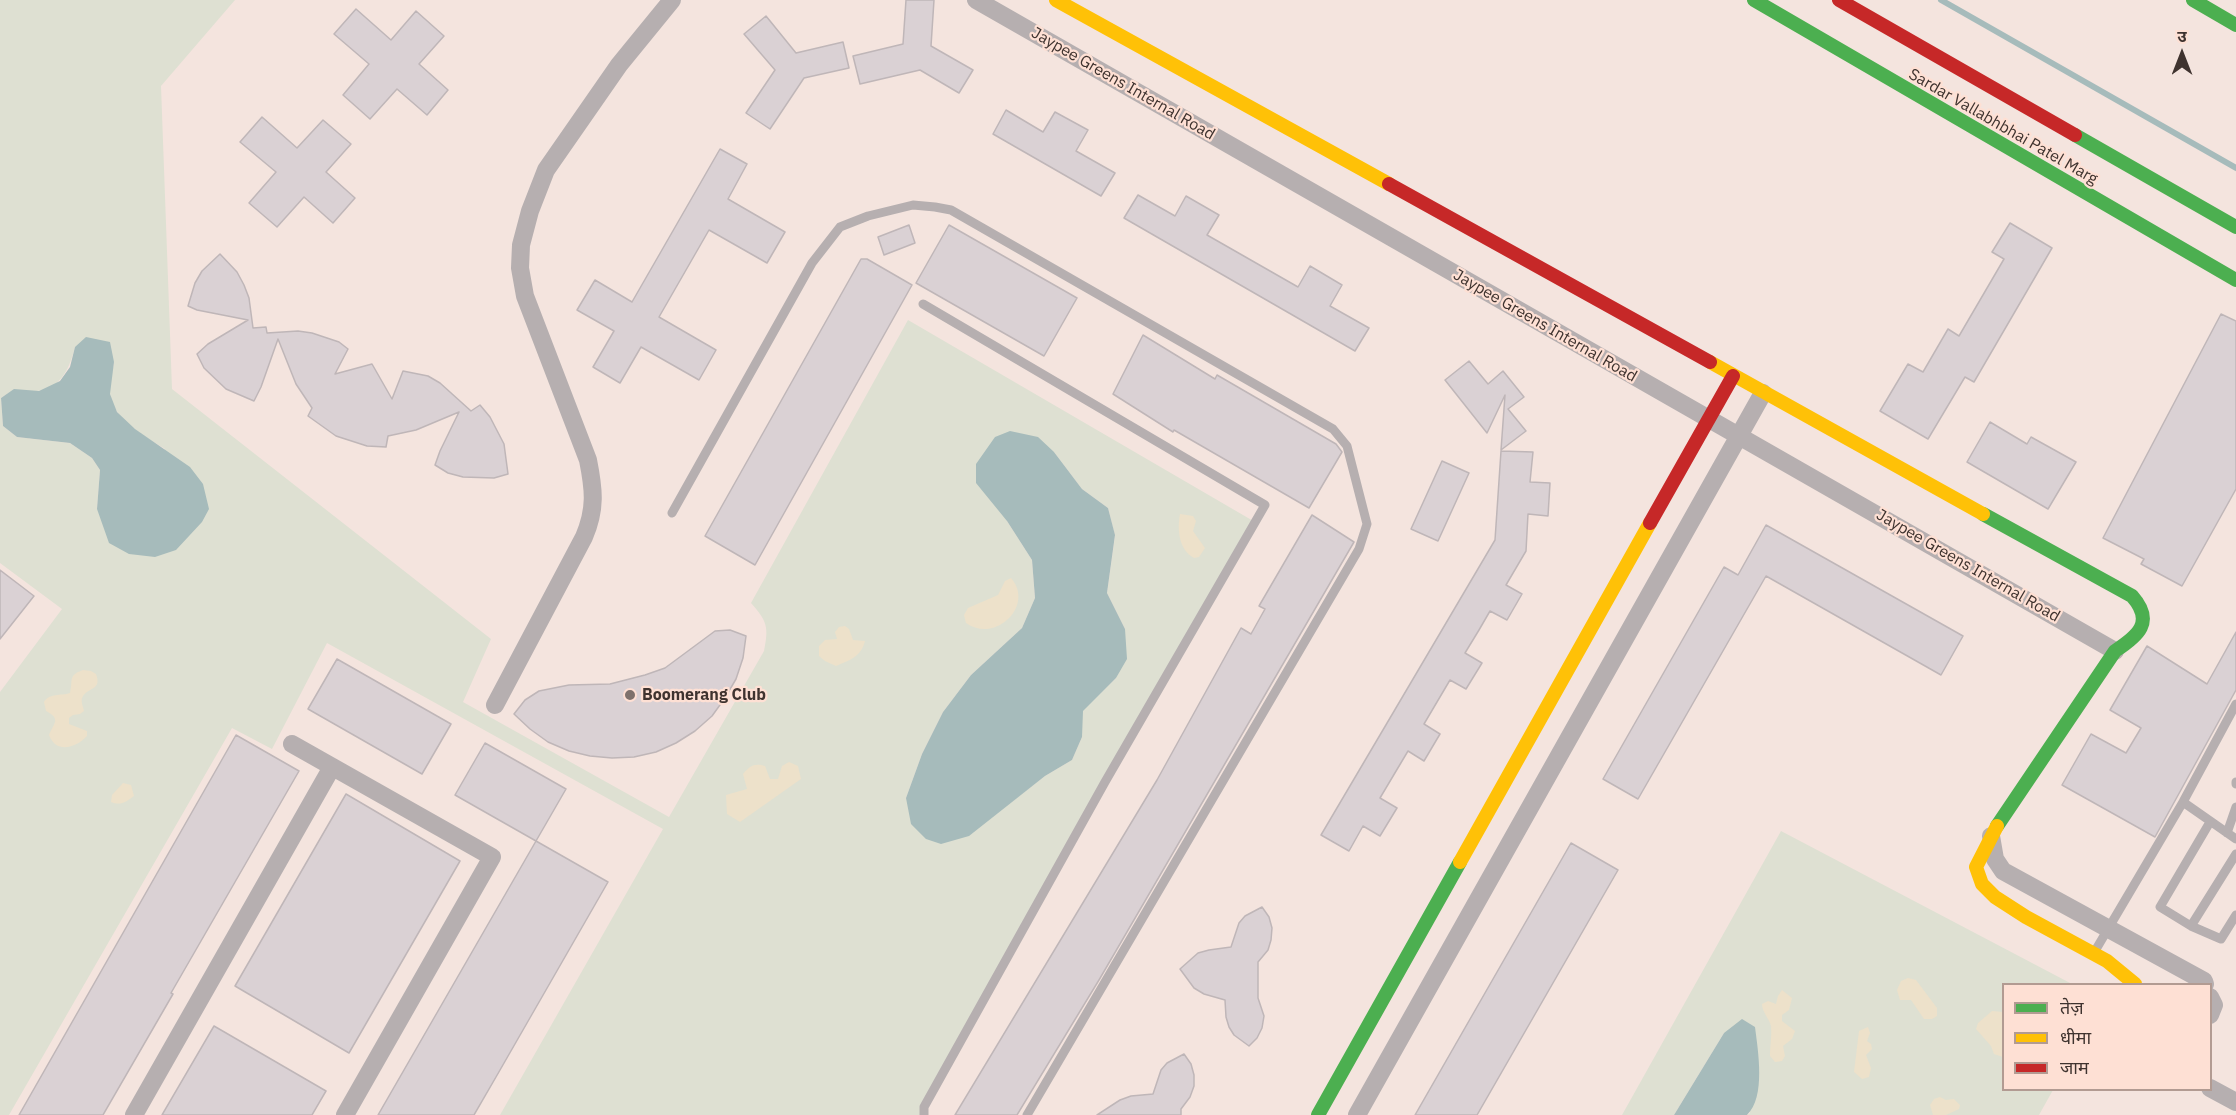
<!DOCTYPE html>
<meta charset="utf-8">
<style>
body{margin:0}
#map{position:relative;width:2236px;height:1115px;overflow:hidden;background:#f4e4de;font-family:"IBM Plex Sans","Noto Sans Devanagari",sans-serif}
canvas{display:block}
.legend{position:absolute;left:2002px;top:983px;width:210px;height:108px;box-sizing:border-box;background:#fee0d4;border:2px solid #b29b92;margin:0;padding:8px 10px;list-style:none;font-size:18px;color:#3f332f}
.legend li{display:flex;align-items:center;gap:12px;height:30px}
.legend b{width:30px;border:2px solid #b29b92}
.north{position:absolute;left:2152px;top:24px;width:60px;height:60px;-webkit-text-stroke:4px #fee0d4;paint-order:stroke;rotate:0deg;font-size:16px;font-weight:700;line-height:24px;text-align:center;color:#3f332f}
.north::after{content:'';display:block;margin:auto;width:21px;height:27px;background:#3f332f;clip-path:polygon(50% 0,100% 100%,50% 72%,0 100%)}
</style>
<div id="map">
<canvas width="2236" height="1115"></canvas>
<ul class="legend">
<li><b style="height:8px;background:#4caf50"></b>तेज़</li>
<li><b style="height:8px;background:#ffc107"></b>धीमा</li>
<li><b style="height:8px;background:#c62828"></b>जाम</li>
</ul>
<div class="north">उ</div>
</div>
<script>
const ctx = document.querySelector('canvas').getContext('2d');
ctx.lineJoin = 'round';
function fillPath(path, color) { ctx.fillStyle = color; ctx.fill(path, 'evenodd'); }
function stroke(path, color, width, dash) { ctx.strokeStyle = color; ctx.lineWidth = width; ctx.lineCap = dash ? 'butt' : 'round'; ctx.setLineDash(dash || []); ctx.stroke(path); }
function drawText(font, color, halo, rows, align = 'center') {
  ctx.font = font + ' "IBM Plex Sans",sans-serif'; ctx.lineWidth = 4.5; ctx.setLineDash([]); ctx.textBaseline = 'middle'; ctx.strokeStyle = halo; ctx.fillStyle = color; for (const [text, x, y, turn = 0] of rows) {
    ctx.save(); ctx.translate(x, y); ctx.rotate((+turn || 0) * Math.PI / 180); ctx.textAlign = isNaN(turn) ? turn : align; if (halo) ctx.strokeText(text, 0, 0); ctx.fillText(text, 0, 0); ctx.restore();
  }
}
const green = new Path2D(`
 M0,0H235L161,86L172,389L491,639L463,702L669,817L764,651C769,627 767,621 751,603L908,320L1255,522L921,1115H500L663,829L327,643L272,749L232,728L9,1115H0V692L62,609L0,563ZM75,347L114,362C113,371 108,385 110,394C114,421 145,436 165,449L97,510L100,470L92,458L70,443L17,437L3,426L1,398C19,386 17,392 37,391C61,389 70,367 75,347ZM1054,452L1082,489L1108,508L1115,536L1107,593L1125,629L1116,678L1082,711V737L1072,760L1045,776L1011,802L906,798L922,754L943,712L971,675L1022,628L1035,598L1032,560L1007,521Z
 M1781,831L2072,984H2004V1090H2053L2039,1115H1747L1750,1113L1724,1033L1674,1115H1622Z`);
const sand = new Path2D(`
 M1180,514L1193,516L1196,521L1193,531L1205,548L1199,557L1194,558C1179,550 1177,530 1180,514Z
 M1011,578C1035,605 996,644 966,623L964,615L968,608L998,595L1005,581Z
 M845,626L849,629L853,640L865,641C861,657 850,660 836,666L825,661L819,656V646L825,640L837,639L835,632L839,627Z
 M83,670L91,671L96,674C102,690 89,687 83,696C80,701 83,706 84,711L80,714L73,715L69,718V724L87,731V736C76,748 56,754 49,735C53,724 62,719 46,711L44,702C49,693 61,696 70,693C73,680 68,675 83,670Z
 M789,762L798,766L801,779L740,822L727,814L726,795L747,789L743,774C750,766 754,763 765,766L770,779H778L782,766Z
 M123,783L131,785L134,796C126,802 121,806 111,802L112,795Z
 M1908,978L1916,980L1937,1008V1016L1932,1019H1924L1911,1000H1900L1897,990L1901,981Z
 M1782,990L1792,998L1789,1010L1782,1015V1021L1795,1031L1792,1039L1783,1046L1785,1056L1782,1061L1775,1062L1770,1056C1770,1046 1772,1035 1771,1026C1769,1018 1762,1012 1762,1004L1768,1001L1776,1004L1778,996Z
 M1992,1011L2003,1012V1028L2002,1029L2003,1032V1057L1994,1054L1991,1046L1976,1029L1978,1023Z
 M1868,1027L1870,1033L1867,1041L1871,1044L1872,1049L1866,1055L1871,1068L1869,1077L1862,1079L1854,1072L1859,1031Z
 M1940,1097L1946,1100L1954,1099L1960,1105L1959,1109L1946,1115H1933L1930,1105L1934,1099Z`);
const water = new Path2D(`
 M86,337L110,342L114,362L110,394L117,412L135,429L190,467L203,484L209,509L202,522L176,550L155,557L129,554L109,543L97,509L100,470L92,458L70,443L17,437L3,426L1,398L14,389L39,391L60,381L70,367L75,347Z
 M1010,431L1038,437L1054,452L1082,489L1108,508L1115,535L1107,593L1125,629L1127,659L1116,678L1083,711L1082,737L1072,760L1045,776L969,836L941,844L926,839L911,824L906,798L922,754L943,712L971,675L1022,628L1035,598L1032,560L1007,521L976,483V464L995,437Z
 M1742,1019L1755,1027C1758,1051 1766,1097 1747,1115H1674L1724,1033Z`);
const stream = new Path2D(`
 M1941,0L2236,168`);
const building = new Path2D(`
 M906,0H934L931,46L973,70L959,93L920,70L860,84L853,56L903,44Z
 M356,9L391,40L416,11L444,36L419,64L448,90L427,115L397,89L370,119L343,95L369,64L334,34Z
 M766,16L796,53L843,42L849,68L804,78L770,129L746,113L775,70L744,34Z
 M1006,110L1043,132L1055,112L1088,130L1076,151L1115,173L1101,196L993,134Z
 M262,117L297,148L323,120L351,144L326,172L355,198L333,223L304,197L277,227L249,203L276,172L240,142Z
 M720,149L747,164L728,199L785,232L767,263L709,230L659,317L716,350L699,380L641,347L620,383L593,367L614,331L577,310L595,280L632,302Z
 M1138,195L1175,216L1186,196L1219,215L1207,235L1298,287L1310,266L1342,285L1330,306L1369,328L1355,351L1124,218Z
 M2010,223L2052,248L1974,382L1965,377L1928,439L1880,411L1908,364L1923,372L1948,329L1959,336L2004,259L1992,252Z
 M909,225L915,243L884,255L878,237Z
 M949,225L1077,298L1044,356L916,283Z
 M220,254L237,272L244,285L249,298L253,328L266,327L267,333L298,331L312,333L339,342L348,349L335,374L372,364L392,399L403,371L428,376L440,383L471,411L480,405L490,417L504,444L508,474L494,478L463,477L448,473L435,465L440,451L459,412L416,430L388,436L386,447L367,446L336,436L308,416L312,408L296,384L278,339L261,387L254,401L226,389L204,368L197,354L208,344L248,320L197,310L188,306L195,283L202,271Z
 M861,259H867L912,285L755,565L705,536Z
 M2221,314L2236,321V489L2182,586L2141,564L2144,559L2103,538Z
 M1143,335L1215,379L1217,375L1336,444L1342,452L1309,508L1174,430L1173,432L1113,394Z
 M1469,361L1488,384L1503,371L1524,397L1508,409L1526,431L1501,450L1505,395L1487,433L1445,380Z
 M1990,422L2027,444L2031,437L2076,462L2048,509L1967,462Z
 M1501,451L1533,452L1530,482L1550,483L1548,516L1528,514L1526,551L1506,585L1522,594L1507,620L1490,611L1479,630L1465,653L1482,663L1466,689L1450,680L1424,724L1440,734L1424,761L1408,751L1380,798L1397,808L1380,836L1363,826L1349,851L1321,835L1495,540Z
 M1442,461L1469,473L1438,541L1411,529Z
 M1312,515L1354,542L1099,980L1017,1115H955L1157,780L1241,628L1251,634L1265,609L1259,606Z
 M1766,525L1963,636L1941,675L1766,576L1638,799L1603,779L1724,567L1738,575Z
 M0,570L34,596L0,639Z
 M730,630L746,636L743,658L736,679L725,698L712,716L695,731L676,743L656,752L634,757L612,758L590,756L569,751L548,742L530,729L514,714L525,700L539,691L569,685L610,684L645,675L665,668L715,631Z
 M2236,632V690L2155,837L2062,785L2091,734L2126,753L2141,728L2110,710L2147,646L2207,684Z
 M337,659L451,724L422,774L308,709Z
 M236,735L299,771L171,993L173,994L103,1115H19Z
 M485,743L566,789L536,841L455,795Z
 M346,794L460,861L349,1053L235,986Z
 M536,841L608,882L496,1077L474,1115H378Z
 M1571,843L1618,870L1477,1115H1415Z
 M1262,907L1269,917L1272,928L1271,940L1268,950L1258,962V998L1264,1016L1262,1028L1257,1038L1249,1046L1234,1035L1229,1027L1226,1017L1225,1000L1204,994L1194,988L1180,969L1198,953L1209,950L1231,947L1239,923L1245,916Z
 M214,1026L326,1091L312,1115H162Z
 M1184,1054L1191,1064L1194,1075V1086L1190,1097L1181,1109V1115H1097L1120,1100L1131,1096L1153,1094L1161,1070L1167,1063Z`);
const lane = new Path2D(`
 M923,304L1265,505L1105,782L924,1107V1115
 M672,513L812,263L840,227L868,216L913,205L935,207L951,210L1333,429L1347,446L1367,524L1359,549L1027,1115
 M2236,782V784
 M2183,802L2236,839
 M2210,822L2160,907L2191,926L2221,939L2236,915
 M2227,833L2236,807
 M2191,926L2236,854
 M2095,951L2183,802L2236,704`);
const street = new Path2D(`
 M976,0L2115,651
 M495,705L584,537C596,509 594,490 588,460L525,296L520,268L521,245L530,211L546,170L619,65L672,0
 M292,744L492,857L345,1115
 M1991,836L1995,859L2003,871L2204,981L2205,984
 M2210,997L2214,1005L2210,1015
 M2210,1088L2236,1102
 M134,1115L332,767
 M1357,1115L1763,393`);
const fast = new Path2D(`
 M1754,0L2236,280
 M2193,0L2236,25
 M2075,135L2236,227
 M1983,514L2132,596C2155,622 2138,636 2115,651L1997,826
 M1318,1115L1460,862`);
const slow = new Path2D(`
 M1056,0L1389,184
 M1710,362L1983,514
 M1997,826L1976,867L1982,884L1995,897L2026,917L2107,961L2135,984
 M1460,862L1650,523`);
const jam = new Path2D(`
 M1839,0L2075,135
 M1389,184L1710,362
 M1650,523L1733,376`);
const markers = [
 [630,695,6,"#7e716c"]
];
const streetNames = [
 ["Jaypee Greens Internal Road",1123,84,30],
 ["Sardar Vallabhbhai Patel Marg",2003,127,30],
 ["Jaypee Greens Internal Road",1545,326,30],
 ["Jaypee Greens Internal Road",1968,566,30]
];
const poiNames = [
 ["Boomerang Club",642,695]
];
fillPath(green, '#dee0d2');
fillPath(sand, '#ede1ca');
fillPath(water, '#a6bbbb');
stroke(stream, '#a6bbbb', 6);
fillPath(building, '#dad1d4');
stroke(building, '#bfb6b8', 1.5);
stroke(lane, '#b6afb0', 9);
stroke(street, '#b6afb0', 18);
stroke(fast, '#4caf50', 14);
stroke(slow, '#ffc107', 14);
stroke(jam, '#c62828', 14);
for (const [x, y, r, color] of markers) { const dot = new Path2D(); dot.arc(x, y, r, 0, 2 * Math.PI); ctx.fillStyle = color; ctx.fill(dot); stroke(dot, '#fee0d4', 2); }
drawText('16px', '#3f332f', '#fee0d4', streetNames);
drawText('bold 16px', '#3f332f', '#fee0d4', poiNames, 'left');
</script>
